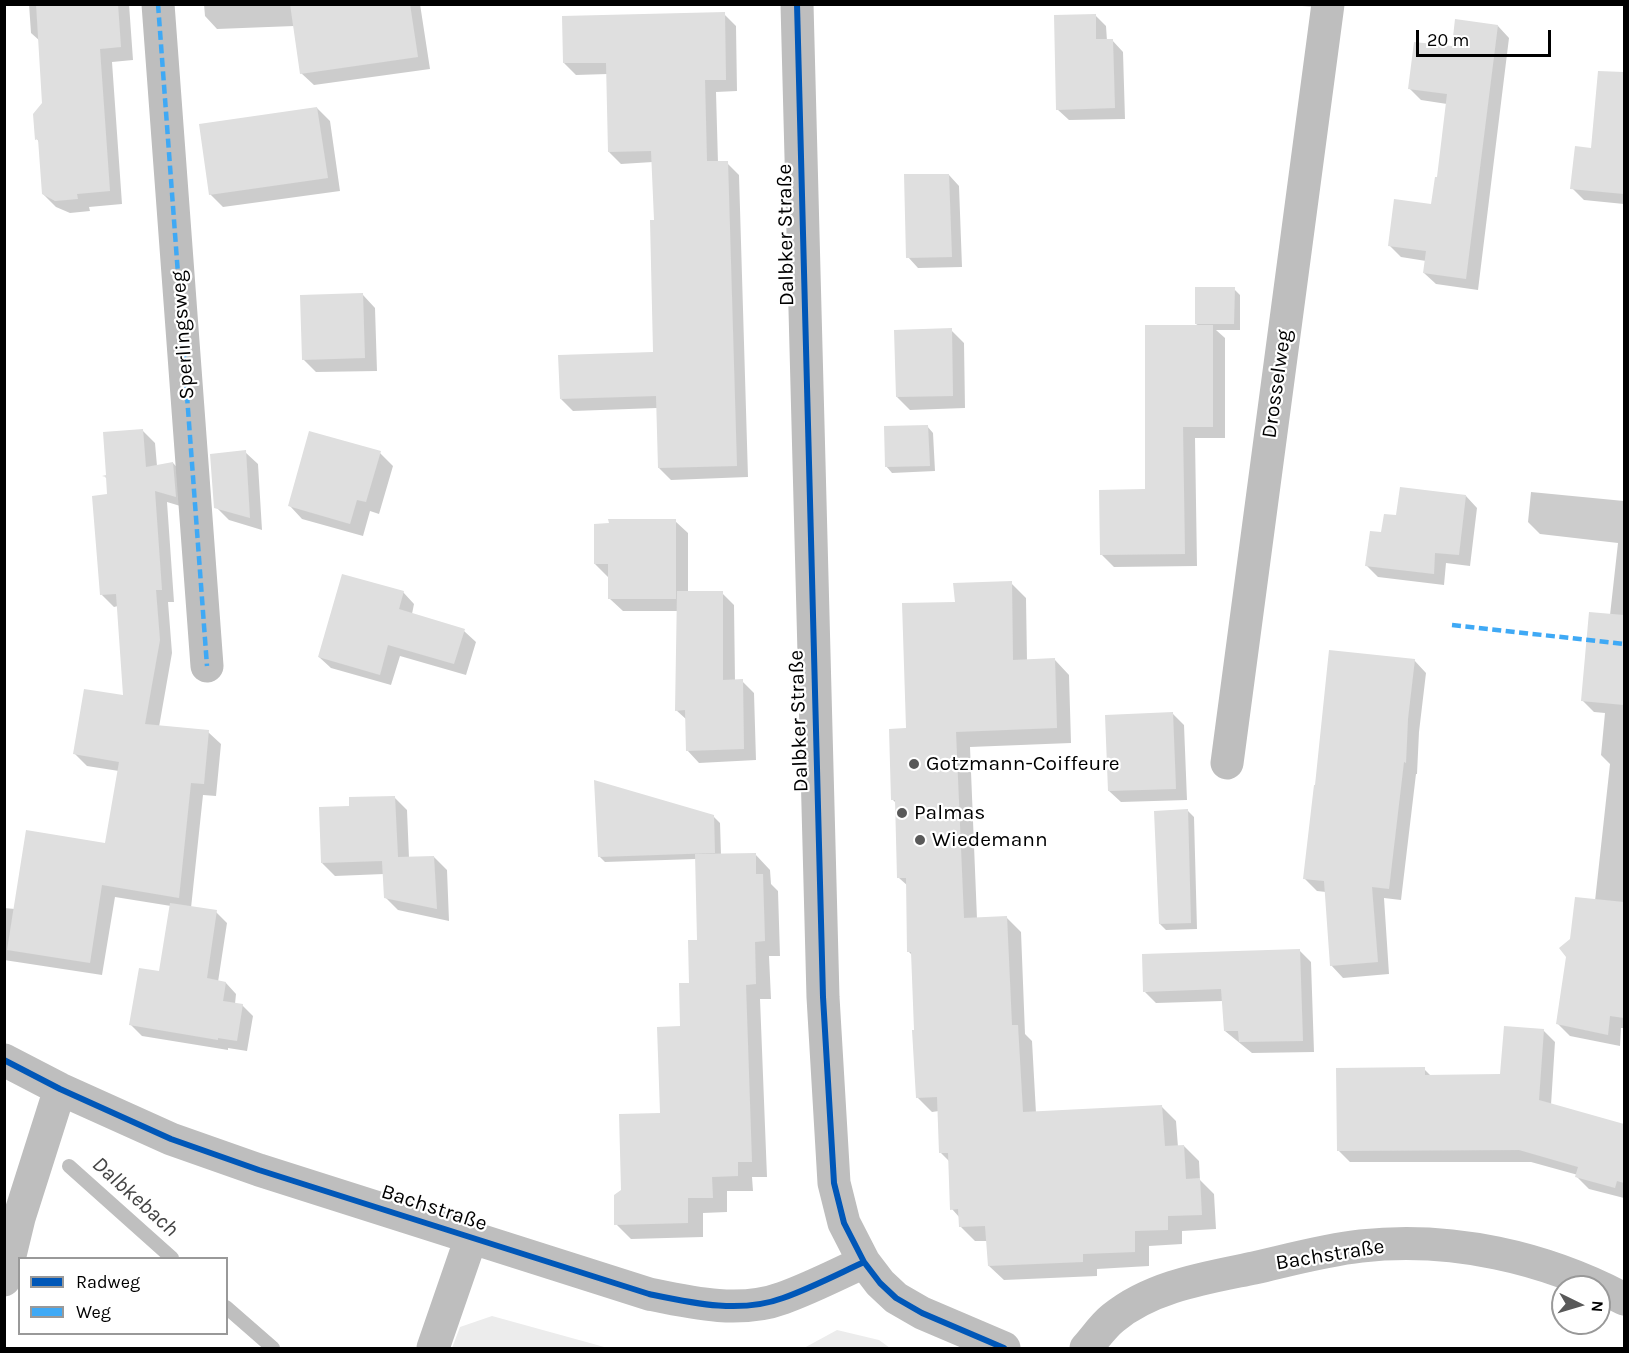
<!DOCTYPE html>
<meta charset="utf-8">
<style>
body{margin:0}
#map{position:relative;width:1629px;height:1353px;overflow:hidden;background:#fff;font-family:Karla,sans-serif}
canvas{display:block}
.frame{position:absolute;inset:0;border:6px solid #000;pointer-events:none}
.legend{position:absolute;left:18px;top:1257px;width:210px;height:78px;box-sizing:border-box;background:#fff;border:2px solid #999;margin:0;padding:8px 10px;list-style:none;font-size:18px;color:#000}
.legend li{display:flex;align-items:center;gap:12px;height:30px}
.legend b{width:30px;border:2px solid #999}
.north{position:absolute;left:1551px;top:1275px;width:60px;height:60px;box-sizing:border-box;background:#fff;border:2px solid #999;border-radius:50%;rotate:95deg;font-size:16px;font-weight:700;line-height:24px;text-align:center;color:#000}
.north::after{content:'';display:block;margin:auto;width:21px;height:27px;background:#595959;clip-path:polygon(50% 0,100% 100%,50% 72%,0 100%)}
.scale{position:absolute;left:1416px;top:30px;width:135px;height:27px;box-sizing:border-box;border:3px solid #000;border-top:0;padding-left:8px;font-size:18px;line-height:21px;white-space:nowrap;color:#000;-webkit-text-stroke:4px #fff;paint-order:stroke}
</style>
<div id="map">
<canvas width="1629" height="1353"></canvas>
<div class="frame"></div>
<ul class="legend">
<li><b style="height:8px;background:#0057b8"></b>Radweg</li>
<li><b style="height:8px;background:#3fa9f5"></b>Weg</li>
</ul>
<div class="north">N</div>
<div class="scale">20 m</div>
</div>
<script>
const ctx = document.querySelector('canvas').getContext('2d');
ctx.lineJoin = 'round';
function fillPath(path, color) { ctx.fillStyle = color; ctx.fill(path, 'evenodd'); }
function stroke(path, color, width, dash) { ctx.strokeStyle = color; ctx.lineWidth = width; ctx.lineCap = dash ? 'butt' : 'round'; ctx.setLineDash(dash || []); ctx.stroke(path); }
function drawText(font, color, halo, rows, align = 'center') {
  ctx.font = font + ' Karla,sans-serif'; ctx.lineWidth = 4.5; ctx.setLineDash([]); ctx.textBaseline = 'middle'; ctx.strokeStyle = halo; ctx.fillStyle = color; for (const [text, x, y, turn = 0] of rows) {
    ctx.save(); ctx.translate(x, y); ctx.rotate((+turn || 0) * Math.PI / 180); ctx.textAlign = isNaN(turn) ? turn : align; if (halo) ctx.strokeText(text, 0, 0); ctx.fillText(text, 0, 0); ctx.restore();
  }
}
const green = new Path2D(`
 M492,1316L608,1348H452L460,1327Z
 M837,1330L879,1340L890,1348H804Z`);
const shadow = new Path2D(`
 M29,4H129L133,60L112,62L122,204L89,207L90,211L70,213L56,207L43,194L39,142L37,139L44,103L40,41L31,33Z
 M204,4H420L430,69L314,85L301,73L294,26L217,29L205,16Z
 M1272,4H1317V7Z
 M724,14L736,26L737,91L716,92L718,163H727L739,175L748,477L671,480L659,468L657,408L573,411L561,399L655,353V222L653,162L621,164L609,152L608,74L576,75L564,63Z
 M1095,15L1106,26L1107,41L1112,40L1123,52L1125,119L1069,120L1057,109Z
 M1498,26L1509,38L1478,290L1436,284L1424,273L1426,261L1401,257L1390,246L1432,206L1438,179L1447,104L1421,100L1409,88L1453,48Z
 M1598,86L1624,89V204L1584,200L1572,188L1593,150Z
 M317,108L330,121L340,191L223,207L210,194Z
 M949,175L959,186L962,267L918,268L908,257Z
 M1234,289L1240,295V330H1216L1225,338V438H1195L1197,566L1114,567L1102,555L1147,491L1199,326L1196,324Z
 M363,295L375,308L377,371L316,372L303,359Z
 M951,330L964,343L965,408L910,410L897,397Z
 M927,426L933,433L935,471L892,473L886,466Z
 M142,430L155,443L157,466L173,463L185,476L187,508L167,502L174,602H168L172,653L159,727L208,732L221,744L216,796L203,795L191,908L216,912L227,923L218,982L226,983L236,994L235,1004L242,1005L253,1016L247,1051L228,1048V1050L142,1036L131,1025L161,973L171,906L115,897L102,975L4,960V908L15,909L107,845L119,771L87,766L75,754L125,697L118,606L114,607L101,594L109,496L108,479L105,477Z
 M245,452L258,464L262,530L229,520L216,507Z
 M380,453L393,466L379,514L370,511L363,536L302,519L290,506Z
 M1531,492L1624,501V1028H1621L1620,1046L1570,1036L1558,1024L1572,940L1595,901L1610,764L1601,755L1605,713L1594,712L1582,700L1610,615L1618,543L1540,534L1528,522Z
 M1466,496L1477,508L1470,566L1446,563L1444,585L1378,577L1367,566L1383,534Z
 M675,521L688,533V593H722L734,605L735,681H742L754,693L756,760L699,763L687,750V720L676,710L678,611H623L610,599L608,577L595,564Z
 M1011,583L1026,598L1027,661L1055,660L1069,675L1071,743L970,747L977,919L1006,917L1021,932L1025,1034L1032,1041L1036,1113L1162,1107L1176,1121L1178,1147L1184,1146L1199,1161L1200,1180L1214,1194L1216,1229L1182,1231V1244L1149,1246V1266L1097,1269V1276L1004,1280L989,1266L988,1241H975L961,1227L960,1218L952,1209L950,1162L941,1153L939,1111L932,1112L917,1097L913,956L908,951V886L899,878L897,804L893,800L908,730L956,603Z
 M403,592L414,604L412,614L464,631L476,642L466,675L400,656L391,685L331,668L319,657Z
 M1414,660L1426,673L1419,732L1417,774H1416L1401,900L1384,898L1389,974L1343,978L1331,965L1326,892L1317,891L1305,879Z
 M1173,714L1184,725L1187,800L1121,802L1109,791Z
 M394,797L407,810L409,858L434,857L447,870L449,921L398,910L385,897L384,874L335,876L322,863Z
 M1188,811L1194,817L1197,929L1166,930L1160,924Z
 M714,817L720,823L721,855L755,854L770,870L771,884L778,891L780,956H769L771,999H760L767,1177H752L753,1191H727V1212L703,1213V1237L631,1239L616,1224L622,1191L661,1114L681,1028L699,941L696,859L605,862L599,856Z
 M1299,950L1311,962L1314,1052L1252,1053L1225,1031L1223,1001L1156,1003L1145,992Z
 M1543,1030L1555,1042L1551,1105L1624,1125V1198L1589,1189L1577,1177L1578,1175L1531,1162H1350L1338,1150L1424,1069L1432,1077L1501,1076Z`);
const stream = new Path2D(`
 M69,1166L172,1258
 M226,1307L273,1348`);
const building = new Path2D(`
 M36,4H118L121,47L100,49L110,191L77,194L78,199L55,201L42,194L38,139L35,140L33,114L42,103Z
 M290,4H410L418,57L300,74Z
 M725,12L726,80H705L707,161H728L737,466L658,468L656,396L560,399L558,355L653,352L650,220H654L651,151L608,152L606,63H563L562,16Z
 M1096,14V39H1113L1115,108L1056,110L1054,15Z
 M1455,19L1498,25L1466,279L1423,273L1426,251L1388,246L1394,199L1431,204L1435,177H1437L1447,94L1408,89L1414,42L1452,46Z
 M1598,71L1624,72V194L1570,189L1575,146L1591,148Z
 M317,107L328,178L209,195L199,124Z
 M904,174H949L952,257L906,258Z
 M1195,287H1235L1234,324H1195Z
 M363,293L365,358L302,360L300,295Z
 M1145,325H1213V427H1183L1185,554L1100,555L1099,490L1145,489Z
 M952,328L953,396L896,397L894,330Z
 M928,425L930,466L885,467L884,426Z
 M143,429L146,467L173,462L176,497L155,491L162,590H156L160,640L145,724L209,730L204,784L191,783L179,898L102,885L90,963L7,950L26,830L105,843L119,762L73,754L84,689L123,695L116,594L100,595L92,496L107,494L106,477L102,476L106,475L103,432Z
 M309,431L381,451L366,502L357,500L350,524L288,506Z
 M246,450L250,518L214,508L210,454Z
 M1400,487L1466,495L1459,555L1435,553L1434,574L1365,566L1370,531L1381,532L1384,514L1396,515Z
 M608,519H676V599H608V564H594V524L609,523Z
 M342,574L404,591L399,609L465,629L454,664L388,645L380,675L318,657Z
 M1012,581L1013,660L1055,658L1057,728L956,732L964,918L1007,916L1012,1025H1018L1023,1112L1162,1105L1165,1146L1184,1145L1186,1179L1200,1178L1202,1215L1168,1216V1230L1135,1231V1252L1083,1254V1262L988,1266L985,1226L959,1227L958,1209L950,1210L948,1153H939L937,1097L916,1098L912,1030H914L911,952H907L906,878H897L895,800H891L889,729L906,728L902,603L955,602L953,583Z
 M677,591H723V680L743,679L744,749L686,751L685,710L675,711Z
 M1589,612L1624,615V705L1581,701Z
 M1329,650L1415,659L1408,719L1406,763L1404,762L1389,889L1372,887L1378,962L1330,966L1324,881L1303,879L1314,785H1315Z
 M1173,712L1176,789L1108,791L1105,715Z
 M594,780L714,815L715,853L598,857Z
 M395,796L398,857L434,856L437,909L384,898L382,861L321,863L319,807L349,806V797Z
 M1188,809L1191,923L1159,924L1154,811Z
 M756,853V874H763L765,941L755,942L756,984L746,985L752,1162H738V1176L712,1177L713,1198H688V1223L614,1225V1195L621,1190L619,1114L660,1113L657,1027L680,1026L679,983H689L688,940H697L695,854Z
 M1575,897L1624,902V1018L1610,1016L1608,1035L1556,1024L1566,957L1559,948L1570,939Z
 M170,903L217,910L207,978L226,982L223,1001L243,1004L237,1041L218,1038V1040L129,1025L139,968L159,971Z
 M1300,949L1303,1041L1239,1042L1238,1031H1224L1221,989L1143,992L1142,954Z
 M1504,1026L1544,1029L1539,1100L1624,1124V1183L1617,1181L1615,1188L1575,1177L1578,1167L1519,1150L1337,1151L1336,1068L1425,1067V1075L1500,1074Z`);
const minor = new Path2D(`
 M158,4L207,666
 M797,4L823,997L834,1183L844,1223L864,1262L880,1283L896,1298L922,1313L1004,1348
 M1227,763L1328,4
 M4,1060L60,1089L171,1139L259,1170L649,1294C692,1303 740,1314 783,1298C811,1288 838,1274 864,1262
 M4,1280L19,1218L60,1089
 M433,1348L471,1238
 M1086,1348C1095,1338 1103,1326 1113,1318C1152,1286 1206,1278 1254,1268C1289,1260 1325,1250 1361,1246C1451,1236 1545,1257 1624,1299`);
const quiet = new Path2D(`
 M158,4L207,666
 M1452,625L1624,644`);
const cycleway = new Path2D(`
 M797,4L823,997L834,1183L844,1223L864,1262L880,1283L896,1298L922,1313L1004,1348
 M4,1060L60,1089L171,1139L259,1170L649,1294C692,1303 740,1314 783,1298C811,1288 838,1274 864,1262`);
const markers = [
 [914,764,6,"#595959"],
 [902,813,6,"#595959"],
 [920,840,6,"#595959"]
];
const streetNames = [
 ["Dalbker Straße",786,235,-91],
 ["Sperlingsweg",183,335,-94],
 ["Drosselweg",1277,384,-82],
 ["Dalbker Straße",799,721,-92],
 ["Bachstraße",434,1208,18],
 ["Bachstraße",1330,1255,-9]
];
const poiNames = [
 ["Gotzmann-Coiffeure",926,764],
 ["Palmas",914,813],
 ["Wiedemann",932,840]
];
const waterNames = [
 ["Dalbkebach",135,1197,42]
];
fillPath(green, '#ececec');
fillPath(shadow, '#0003');
stroke(stream, '#bfbfbf', 14);
fillPath(building, '#dfdfdf');
stroke(minor, '#bebebe', 33);
stroke(quiet, '#3fa9f5', 4.5, [9, 4.5]);
stroke(cycleway, '#0057b8', 6);
for (const [x, y, r, color] of markers) { const dot = new Path2D(); dot.arc(x, y, r, 0, 2 * Math.PI); ctx.fillStyle = color; ctx.fill(dot); stroke(dot, '#fff', 2); }
drawText('21px', '#000', '#fff', streetNames);
drawText('21px', '#000', '#fff', poiNames, 'left');
drawText('italic 22px', '#444', '#fff', waterNames);
</script>
